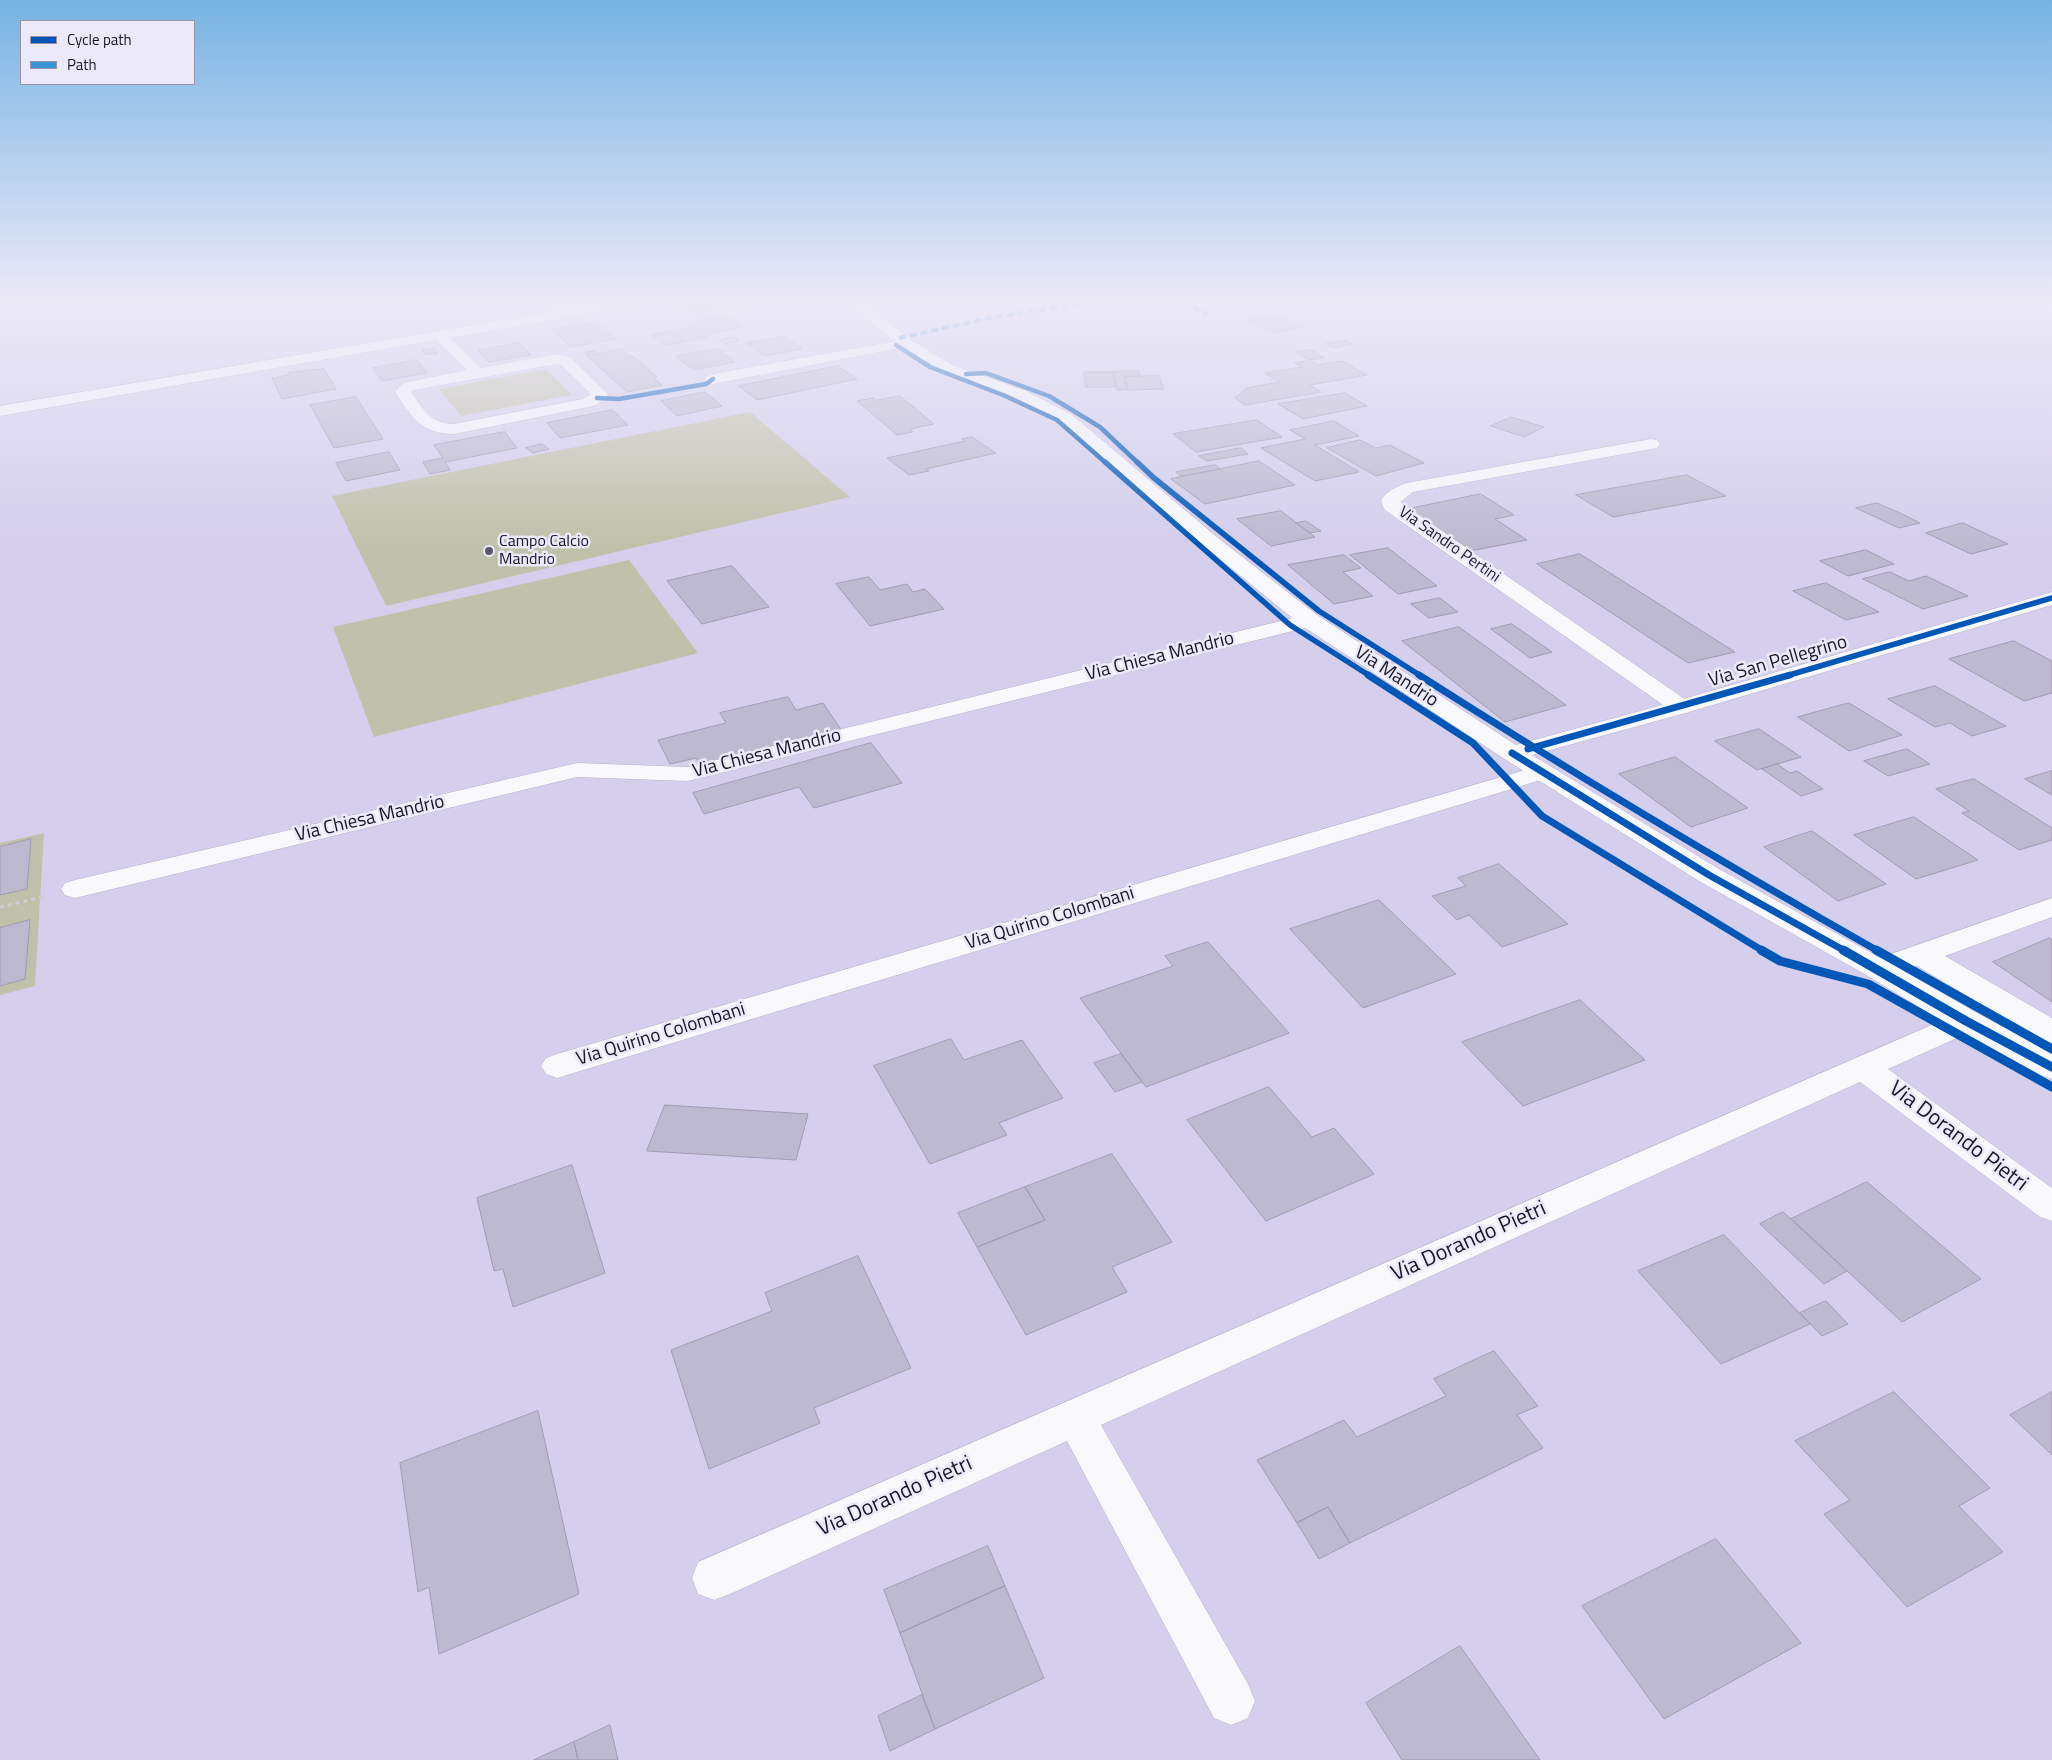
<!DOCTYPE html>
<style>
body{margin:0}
#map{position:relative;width:2052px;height:1760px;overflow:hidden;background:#d5cfed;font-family:"Titillium Web",sans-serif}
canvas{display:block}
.legend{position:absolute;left:20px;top:20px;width:175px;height:65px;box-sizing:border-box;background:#ece9fa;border:1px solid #9895a7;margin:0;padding:6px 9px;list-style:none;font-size:15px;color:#1a162a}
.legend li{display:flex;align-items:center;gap:10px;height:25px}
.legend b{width:25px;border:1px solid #9895a7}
</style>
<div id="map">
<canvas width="2052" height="1760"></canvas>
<ul class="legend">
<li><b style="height:6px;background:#0057b8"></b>Cycle path</li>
<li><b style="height:6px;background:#3993d7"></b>Path</li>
</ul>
</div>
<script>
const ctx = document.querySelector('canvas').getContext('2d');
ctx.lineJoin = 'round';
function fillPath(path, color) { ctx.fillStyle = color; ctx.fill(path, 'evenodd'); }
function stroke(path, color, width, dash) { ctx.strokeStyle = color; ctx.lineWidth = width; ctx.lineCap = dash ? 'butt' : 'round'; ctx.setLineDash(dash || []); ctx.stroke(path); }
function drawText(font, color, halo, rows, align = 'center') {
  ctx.font = font + ' "Titillium Web",sans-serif'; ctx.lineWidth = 5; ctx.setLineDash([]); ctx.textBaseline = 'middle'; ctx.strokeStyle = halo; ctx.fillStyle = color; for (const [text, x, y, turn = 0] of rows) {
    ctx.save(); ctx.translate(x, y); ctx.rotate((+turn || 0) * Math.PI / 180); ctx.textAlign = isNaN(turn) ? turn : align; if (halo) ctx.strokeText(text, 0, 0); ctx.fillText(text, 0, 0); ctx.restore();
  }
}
const green = new Path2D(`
 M546,369L572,395L461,416L439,389Z
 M750,412L850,497L386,606L332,496Z
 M629,560L698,653L374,737L333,627Z
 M44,833L35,986L0,995V843Z`);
const building = new Path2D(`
 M702,297H769L772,300L692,313L677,301Z
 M724,315L743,327L706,334L709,336L685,342L670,331L692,327L687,323Z
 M1272,315L1303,327L1277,333L1247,321Z
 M596,322L616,339L571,347L552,330Z
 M670,331L685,342L665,345L651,335Z
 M785,336L802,349L764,356L747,343Z
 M734,337L739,341L725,344L720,340Z
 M1344,340L1352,344L1334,348L1326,344Z
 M519,343L531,355L489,362L478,350Z
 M434,348L438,353L426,355L422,350Z
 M621,349L629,356L634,357L657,377L654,378L662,385L627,392L587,356L589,355L585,352L594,351L597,354Z
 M718,349L735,362L693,370L676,356Z
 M1311,350L1324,358L1309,360L1296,352Z
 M417,360L427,373L382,381L373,368Z
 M1310,361L1317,365L1342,361L1367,375L1310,385L1321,392L1245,405L1235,398L1246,388L1280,382L1265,373L1302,367L1295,363Z
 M838,366L857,379L757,400L739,386Z
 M324,369L336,389L282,399L272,378L289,375L288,373Z
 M1138,371L1140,376L1124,377L1128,390H1117L1113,372Z
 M1084,372H1113L1116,387H1086Z
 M1159,376L1164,389L1128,390L1124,377Z
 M705,392L722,406L677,416L661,401Z
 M1345,393L1367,406L1303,419L1278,404Z
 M900,396L934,424L910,429L913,432L897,435L857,401L873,398L876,400Z
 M356,397L383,439L334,448L310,405Z
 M613,410L628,425L560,438L547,423Z
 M1511,417L1544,427L1524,437L1491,426Z
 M1257,420L1282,437L1196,452L1173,434Z
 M1334,421L1359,436L1315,445L1359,472L1315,481L1261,448L1305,439L1290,430Z
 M505,432L517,448L445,462L450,470L430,474L423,462L443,458L434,445Z
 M972,437L996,453L926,469L929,471L909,475L887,458L965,441L962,439Z
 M1360,440L1376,448L1390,445L1424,463L1376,476L1327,448Z
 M542,444L549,449L533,453L526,448Z
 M1241,448L1248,454L1207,461L1199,456Z
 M389,452L400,470L346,481L336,463Z
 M1259,461L1295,485L1205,504L1171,479Z
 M1215,465L1221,469L1181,476L1176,472Z
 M1687,475L1726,496L1613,517L1576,495Z
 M1481,494L1514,515L1495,519L1527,540L1470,551L1408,509Z
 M1877,503L1900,513L1920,523L1899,528L1856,508Z
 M1281,511L1315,537L1271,546L1237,519Z
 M1306,521L1321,531L1310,533L1296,523Z
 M1963,523L2008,544L1971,554L1926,533Z
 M1388,548L1437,586L1398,594L1350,555Z
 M1866,550L1894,564L1848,576L1820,561Z
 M1580,554L1735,652L1688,663L1537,564Z
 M1344,555L1361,568L1343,572L1373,596L1334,604L1288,565Z
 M732,566L769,607L702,624L667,581Z
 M1890,572L1909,581L1926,576L1968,596L1923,609L1863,579Z
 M869,577L880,590L907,584L913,592L925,589L944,609L870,626L836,584Z
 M1826,583L1879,612L1846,620L1793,591Z
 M1440,598L1458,612L1429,618L1411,604Z
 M1512,624L1552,652L1530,658L1491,629Z
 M1459,627L1566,705L1505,722L1402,641Z
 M2014,641L2052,661V693L2024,701L1949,659Z
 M1935,686L2006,726L1972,736L1950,723L1935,727L1888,699Z
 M788,697L796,710L823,703L842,731L700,766L696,758L670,764L658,740L726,723L720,713Z
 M1849,703L1902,735L1849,751L1798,717Z
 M1759,729L1801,757L1757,770L1715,741Z
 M871,743L902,783L814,808L799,787L704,814L693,793Z
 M1907,749L1930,764L1888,776L1864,761Z
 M1675,757L1748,808L1691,827L1619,774Z
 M1777,764L1790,773L1797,771L1823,789L1801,796L1762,769Z
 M2052,771V795L2025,779Z
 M1974,779L2052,828V840L2019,850L1962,813L1969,811L1936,789Z
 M1914,817L1978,860L1916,879L1854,835Z
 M1812,831L1886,884L1838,901L1764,847Z
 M31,839L27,889L0,895V847Z
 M1499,864L1568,924L1502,947L1469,915L1457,920L1432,896L1466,886L1458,878Z
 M1379,900L1456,974L1363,1008L1290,929Z
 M30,920L25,979L0,986V928Z
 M2050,938L2052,940V1002L1993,962Z
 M1208,942L1289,1033L1146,1087L1080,998L1173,966L1165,956Z
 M1580,1000L1645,1060L1523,1106L1462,1042Z
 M951,1039L964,1060L1022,1040L1063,1098L999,1123L1007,1135L930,1164L874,1066Z
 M1121,1054L1142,1082L1115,1092L1094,1063Z
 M1269,1087L1312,1137L1334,1128L1374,1174L1266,1221L1187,1120Z
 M665,1105L808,1114L796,1160L647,1151Z
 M1112,1154L1172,1242L1112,1267L1127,1292L1026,1335L977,1247L1045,1220L1025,1187Z
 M572,1165L605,1273L513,1307L503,1269L494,1271L477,1198Z
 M1867,1182L1981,1279L1902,1322L1791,1219Z
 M1025,1187L1045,1220L977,1247L958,1213Z
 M1783,1212L1791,1219L1847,1271L1824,1284L1760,1224Z
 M1724,1235L1810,1324L1721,1364L1638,1271Z
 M858,1256L911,1368L814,1408L820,1423L709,1469L671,1350L772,1311L765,1293Z
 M1826,1301L1848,1324L1822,1336L1800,1313Z
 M1494,1351L1538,1406L1517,1415L1543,1448L1350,1543L1328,1507L1297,1523L1257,1460L1344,1420L1357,1437L1446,1396L1434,1379Z
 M1894,1392L1990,1488L1959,1506L2003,1552L1907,1607L1824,1514L1850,1500L1795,1441Z
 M2052,1392V1455L2010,1415Z
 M538,1411L579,1594L439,1654L429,1587L418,1592L400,1463Z
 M1328,1507L1350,1543L1319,1559L1297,1523Z
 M1716,1539L1801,1643L1664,1719L1582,1606Z
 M988,1546L1005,1586L900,1633L884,1590Z
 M1005,1586L1044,1678L935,1729L900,1633Z
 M1460,1646L1540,1760H1402L1366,1703Z
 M922,1695L935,1729L890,1751L878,1716Z
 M610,1725L618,1760H578L574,1742Z
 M574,1742L578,1760H534Z`);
const path = new Path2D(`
 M0,907L43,897`);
const minor = new Path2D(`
 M636,297H669L662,301L450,338L481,368L556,354L566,356L571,358L608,394L598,404L593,406L454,434C421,434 412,417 395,392L403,383L467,370L436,340L0,416V406ZM556,364L561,365L591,394L583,399L454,424C431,424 424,410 411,392L414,390Z
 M906,339L911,340L913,343L911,346L713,384L707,382L705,379L707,376L713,374Z
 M1651,439L1657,440L1660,444L1657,448L1413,492L1400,502L1689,702L1693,707L1689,712L1681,714L1673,712L1392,515L1384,509L1381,500C1386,492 1398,485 1407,483Z
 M1309,614L1317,615L1320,620L1317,625L688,781L577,777L75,898L65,895L61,889L65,883L75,880L577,763L688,767Z
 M1542,765L1551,767L1554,772L1551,777L557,1078L546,1074L541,1066L546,1058L557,1054Z
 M2052,898V917L1945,956L2052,1018V1043L2041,1040L1917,966L1878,979L1868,976L1863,969L1868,962Z
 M1966,1010L1977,1013L1981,1021L1977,1029L1888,1069L2052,1188V1221L2040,1217L1860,1082L1101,1425L1248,1684L1255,1701L1248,1718L1231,1725L1214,1718L1067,1441L730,1594L714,1600L698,1594L692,1578L698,1562Z`);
const tertiary = new Path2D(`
 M839,297H855L911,340L952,365L1026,391L1071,414L1218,538L1317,615L1516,745L1673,702L2052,592V605L1689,712L1532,755L1719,869L1888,962L1977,1013L2052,1053V1079L2041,1075L1955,1029L1868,976L1699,881L1503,758L1301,625L1204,546L1059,420L1014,397L942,371L901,346Z`);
const quiet = new Path2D(`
 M1174,297L1207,314
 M899,338L990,318L1125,297`);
const cyclewayFar3 = new Path2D(`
 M896,345L930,367L1003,395L1057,420L1106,463
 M966,374L986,373L1049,396L1100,427L1138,463
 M597,398L619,399L706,384L713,379`);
const cyclewayFar2 = new Path2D(`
 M1105,462L1290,625L1370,676
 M1137,462L1154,478L1319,611L1421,676
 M1786,676L2052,598`);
const cyclewayFar1 = new Path2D(`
 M1368,675L1473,743L1542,816L1763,951
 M1419,675C1569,771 1723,863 1878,951
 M1528,749L1790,675
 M1512,753L1709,875L1845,951`);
const cycleway = new Path2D(`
 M1761,950L1780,961L1868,984L2052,1087
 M1843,950L1966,1021L2052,1067
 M1876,950L2052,1049`);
const markers = [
 [489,551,5,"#5b576e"]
];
const farPoinames = [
 ["Campo Calcio",499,542],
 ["Mandrio",499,560]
];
const farStreetnames = [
 ["Via Sandro Pertini",1449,545,35]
];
const streetNames = [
 ["Via Chiesa Mandrio",1160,657,-14],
 ["Via San Pellegrino",1778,662,-16],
 ["Via Mandrio",1396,677,33],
 ["Via Chiesa Mandrio",767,754,-14],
 ["Via Chiesa Mandrio",370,819,-13],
 ["Via Quirino Colombani",1050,919,-17],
 ["Via Quirino Colombani",661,1035,-17]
];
const nearStreetnames = [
 ["Via Dorando Pietri",1958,1137,37],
 ["Via Dorando Pietri",1469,1242,-24],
 ["Via Dorando Pietri",895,1497,-24]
];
fillPath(green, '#c0c1aa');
fillPath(building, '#bdb9d0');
stroke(building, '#a09bb2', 1);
stroke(minor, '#b5b0c7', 1);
stroke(tertiary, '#b5b0c7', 1);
stroke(path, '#cfcdd7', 3, [4, 4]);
fillPath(minor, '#f9f8fc');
fillPath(tertiary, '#f9f8fc');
stroke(quiet, '#3993d7', 4, [7, 4]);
stroke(cyclewayFar3, '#0057b8', 4.5);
stroke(cyclewayFar2, '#0057b8', 5.5);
stroke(cyclewayFar1, '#0057b8', 7);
stroke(cycleway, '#0057b8', 9);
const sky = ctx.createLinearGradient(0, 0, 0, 544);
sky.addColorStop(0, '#77b3e3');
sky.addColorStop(0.55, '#ece9f7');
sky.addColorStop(1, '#ece9f700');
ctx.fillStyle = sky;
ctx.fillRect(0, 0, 2052, 544);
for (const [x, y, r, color] of markers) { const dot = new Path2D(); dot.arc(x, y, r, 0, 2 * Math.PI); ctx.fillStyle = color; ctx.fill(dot); stroke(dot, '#ece9fa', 2); }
drawText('16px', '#1a162a', '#ece9fa', farPoinames, 'left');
drawText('16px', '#1a162a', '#ece9fa', farStreetnames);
drawText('19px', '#1a162a', '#ece9fa', streetNames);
drawText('22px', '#1a162a', '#ece9fa', nearStreetnames);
</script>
